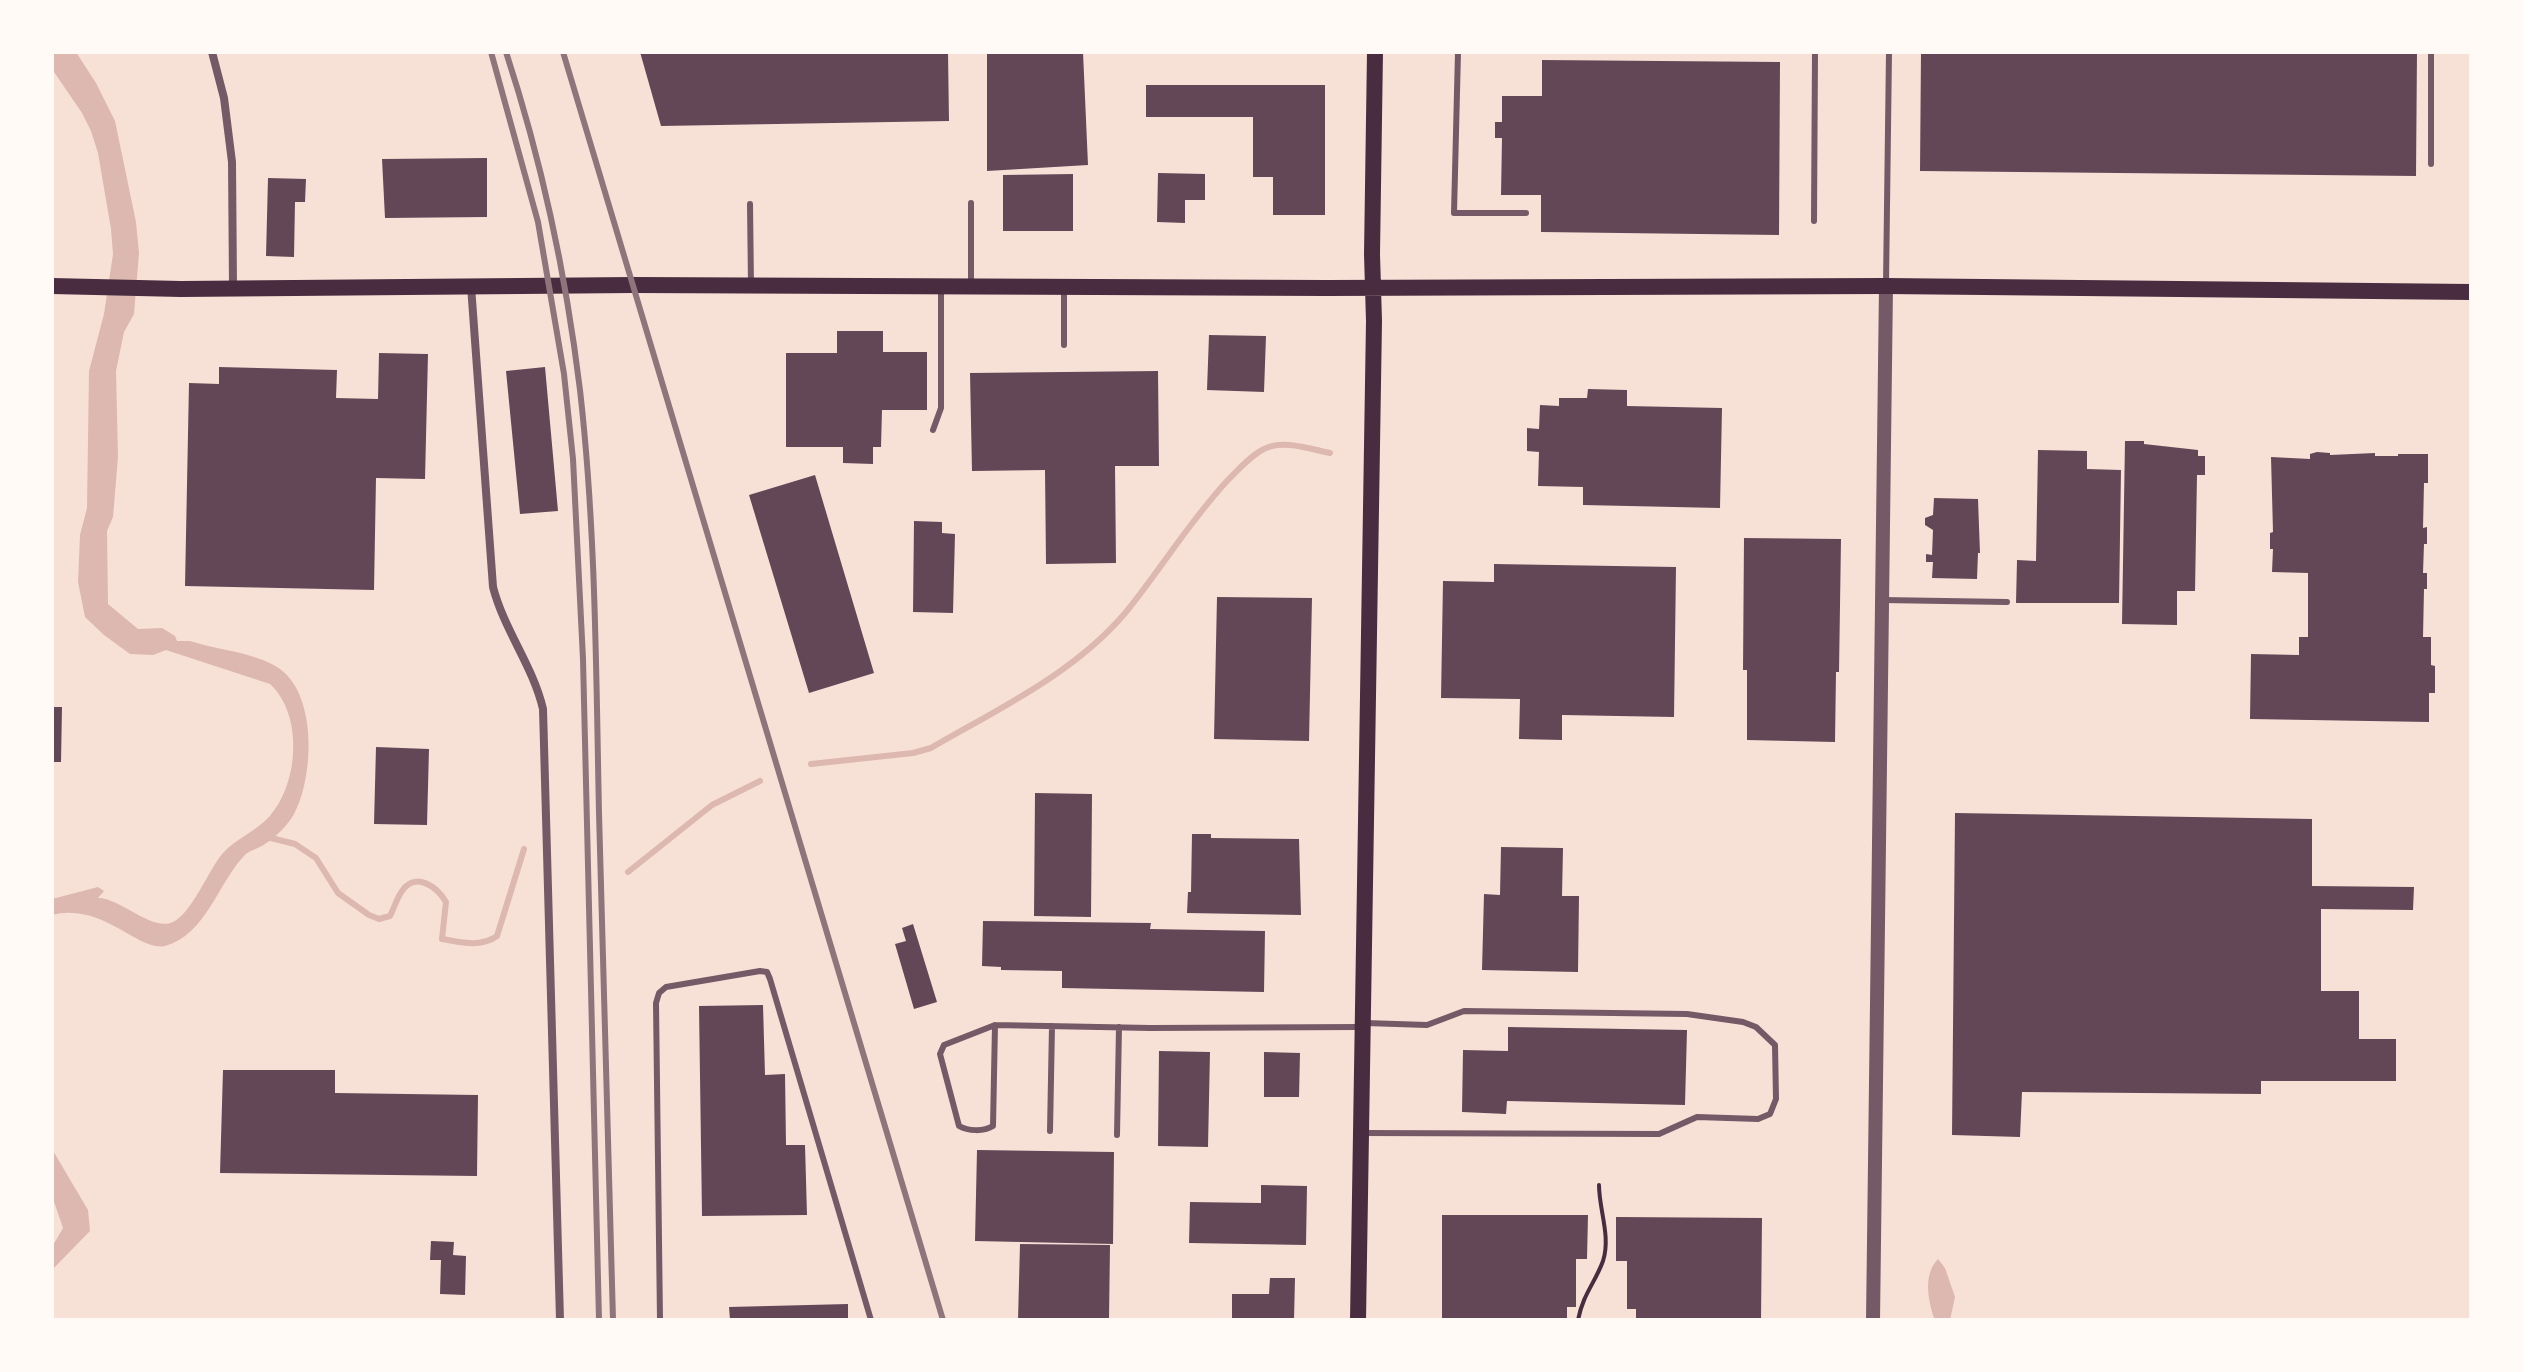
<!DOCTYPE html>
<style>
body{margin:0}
#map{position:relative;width:2523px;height:1372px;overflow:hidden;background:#f7e1d7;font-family:"IBM Plex Sans",sans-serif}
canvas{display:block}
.frame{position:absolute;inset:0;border:54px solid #fffaf5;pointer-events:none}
</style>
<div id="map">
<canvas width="2523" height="1372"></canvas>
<div class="frame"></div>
</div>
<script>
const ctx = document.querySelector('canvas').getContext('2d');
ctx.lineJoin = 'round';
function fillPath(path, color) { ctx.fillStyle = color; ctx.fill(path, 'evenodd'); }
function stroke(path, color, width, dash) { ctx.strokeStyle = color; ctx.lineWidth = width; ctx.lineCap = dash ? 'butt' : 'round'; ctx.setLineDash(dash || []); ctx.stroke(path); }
const water = new Path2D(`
 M52,52H76L96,83L115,121L136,222L139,253L134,314L124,332L116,371L118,457L113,517L107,531L108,604L138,629L162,628L175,636L177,641H190C217,650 253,652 277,667C318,692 314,778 294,814C288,825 276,837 265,844C258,849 249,850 244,856C218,883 206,935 165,946C138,952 103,902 52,915V899L98,887L104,891L98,898C121,898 152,932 173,922C192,913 209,869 223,853C236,839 254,832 267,819C299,787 304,715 270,684L166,650L153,655L130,654L104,635L85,617L78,582L80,535L87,508L89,371L104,314L113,254L111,229L98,153L91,131L82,113L52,69Z
 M52,1149L88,1210L90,1231L52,1270V1247L63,1228L52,1196Z
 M1938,1259L1945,1268L1955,1297L1950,1320L1934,1318C1928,1299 1923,1274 1938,1259Z`);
const stream = new Path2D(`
 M811,764L913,753L931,748C998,709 1075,673 1126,612C1161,569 1189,522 1227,481C1238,470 1250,456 1264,449C1282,439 1310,449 1330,453
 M267,837L295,844L316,858L338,893L369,915L379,919L390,916C394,908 397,898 402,891C416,871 437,887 446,902L442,939C461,942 480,948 497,936L524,849
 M628,872L712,805L760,781`);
const building = new Path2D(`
 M640,52H948L949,121L661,126Z
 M987,52H1083L1088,165L987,171Z
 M1921,52H2417L2416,176L1920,171Z
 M1542,60L1780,62L1779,235L1541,232V195H1501L1502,138H1495V122H1502V96H1542Z
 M1146,85H1325V215H1273V177H1253V117H1146Z
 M487,158V217L385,218L382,159Z
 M1158,173L1205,174V200H1185V223L1157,222Z
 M1073,174V231H1003V175Z
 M268,178L306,179L305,202H295L294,257L266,256Z
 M837,331H883V352H927V410H882L881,447H873V464L843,463V447H786V353H837Z
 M1209,335L1266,336L1264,392L1207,390Z
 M379,353L428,354L425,479L376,478L374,590L185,586L189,383L219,384V367L337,370L336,398L378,399Z
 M545,367L558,511L520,514L506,371Z
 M1158,371L1159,466H1115L1116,563L1046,564L1045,470L972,471L970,373Z
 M1588,389L1627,390V406L1722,408L1720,508L1583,505V487L1538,486L1539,452L1527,451V428L1539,429L1540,405L1559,406V398H1587Z
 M2125,441H2144V444L2198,450V456H2205V475H2197L2195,591H2177V625L2122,624Z
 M2038,450L2087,451V469L2121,470L2119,603H2016L2017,560L2036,561Z
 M2317,452L2330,453V455L2375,453V456H2398V454H2428V483H2424L2423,528L2427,527V544H2424L2423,573H2427V589H2424L2423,637H2431V665L2435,666V693H2429V722L2250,719L2251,654L2299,655V637H2308V573L2272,572L2273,549H2270V533L2273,532L2271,457L2310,459V454Z
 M815,475L874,673L809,693L749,495Z
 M1934,498L1978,499L1980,553H1978L1977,579L1932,578L1933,562H1926V554L1932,555L1933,530L1925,525V518L1933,515Z
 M914,521L942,522V533L955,534L953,613L913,612Z
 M1744,538L1841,539L1839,672H1836L1835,742L1747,740V670H1743Z
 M1494,564L1676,567L1674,717L1562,715V740L1519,739L1520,699L1441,698L1443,581L1494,582Z
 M1217,597L1312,598L1309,741L1214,739Z
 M52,707H62L61,762H52Z
 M376,747L429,749L427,825L374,824Z
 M1035,793L1092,794L1091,917L1034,916Z
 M1955,813L2312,819V886L2414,887L2413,910L2321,909V991H2359V1039H2396V1081H2261V1094L2022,1092L2020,1137L1952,1135Z
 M1192,834H1211V838L1299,839L1301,915L1187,913L1188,892H1191Z
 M1501,847L1563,848L1562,896H1579L1578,972L1482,970L1484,894L1500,895Z
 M983,921L1151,923L1150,929L1265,931L1264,992L1062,988V971L1001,970V967L982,966Z
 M913,924L937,1002L914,1009L895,944L906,941L902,928Z
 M763,1005L765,1075L785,1074L786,1145H805L807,1215L702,1216L699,1006Z
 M1508,1027L1687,1030L1685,1105L1507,1101L1506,1114L1462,1112L1463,1050L1508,1051Z
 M1159,1051L1210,1052L1208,1147L1158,1146Z
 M1264,1052L1300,1053L1299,1097H1264Z
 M223,1070H335V1093L478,1095L477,1176L220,1173Z
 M977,1150L1114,1152L1113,1244L975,1241Z
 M1261,1185L1307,1186L1306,1245L1189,1243L1190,1202L1261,1203Z
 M1442,1215H1588L1587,1259H1576V1307H1567V1320H1442Z
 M1616,1217L1762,1218L1761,1320H1636V1309H1627V1261H1616Z
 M431,1241L454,1242L453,1255L466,1256L465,1295L440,1294L441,1260H430Z
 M1020,1244L1110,1245L1109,1320H1018Z
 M1270,1278H1295L1294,1320H1232V1294H1269Z
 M848,1304V1320H730L729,1307Z`);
const path = new Path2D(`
 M1578,1320C1583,1294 1595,1283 1603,1261C1611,1236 1599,1210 1599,1185`);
const service = new Path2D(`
 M1458,52L1454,213H1526
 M2431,164V52
 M971,203V284
 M750,204L751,285
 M1814,221L1815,52
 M1886,284L1889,52
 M1064,345V287
 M933,430L941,408V287
 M1882,600L2007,602
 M995,1025L993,1126C983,1132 968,1131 959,1126L940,1054L944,1045L995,1025L1150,1028L1359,1027
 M1050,1131L1052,1026
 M1361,1133L1659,1134L1697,1117L1758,1119L1770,1114L1776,1099L1775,1045L1756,1027L1743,1022L1687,1014L1464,1011L1427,1025L1365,1023
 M1117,1135L1119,1027
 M660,1320L656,1003L659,993L666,987L760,971L767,972L770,979L871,1320`);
const minor = new Path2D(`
 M212,52L224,98L232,162L233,287
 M471,286L493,587C504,630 533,666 543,709L560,1320`);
const tertiary = new Path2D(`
 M1873,1320L1886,286`);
const secondary = new Path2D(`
 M52,286L181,289L633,285L1326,288L1886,286L2471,292
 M1358,1320L1374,321L1372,254L1375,52`);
const rail = new Path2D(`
 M491,52L538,222L564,374L573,459L583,659L599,1320
 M506,52C542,162 566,275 580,390C596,530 596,672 599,813C603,982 609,1151 613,1320
 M563,52L943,1320`);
fillPath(water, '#dcb8b0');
stroke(stream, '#dcb8b0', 6);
fillPath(building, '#644757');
stroke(path, '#4a2c40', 4);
stroke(service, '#755966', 6);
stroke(minor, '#755966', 8);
stroke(tertiary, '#755966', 14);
stroke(secondary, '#4a2c40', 16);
stroke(rail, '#8f747c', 6);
</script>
